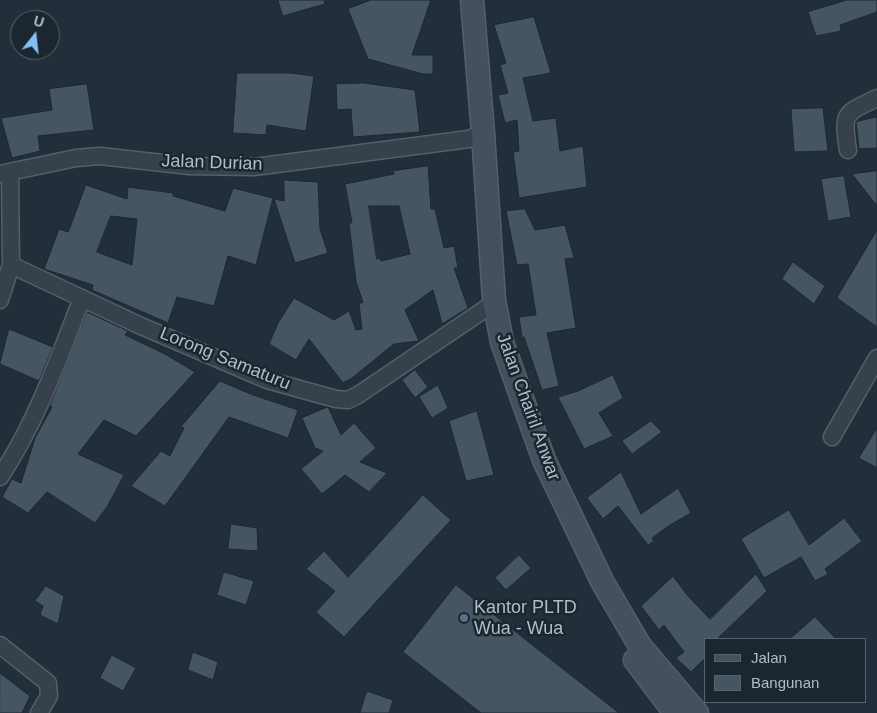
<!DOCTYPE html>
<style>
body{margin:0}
#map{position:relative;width:877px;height:713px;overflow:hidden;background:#222f3b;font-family:Helvetica,sans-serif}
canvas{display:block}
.legend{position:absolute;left:704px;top:638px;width:162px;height:65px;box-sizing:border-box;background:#1b2630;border:1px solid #57626c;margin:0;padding:6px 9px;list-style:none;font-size:15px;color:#b1bcc7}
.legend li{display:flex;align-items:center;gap:10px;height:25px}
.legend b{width:25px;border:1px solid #57626c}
.north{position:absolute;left:10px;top:10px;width:50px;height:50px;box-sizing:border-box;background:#1b2630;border:1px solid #57626c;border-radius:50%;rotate:16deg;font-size:14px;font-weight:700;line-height:20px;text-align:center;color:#b1bcc7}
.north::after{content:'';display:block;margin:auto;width:18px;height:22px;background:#85bdf8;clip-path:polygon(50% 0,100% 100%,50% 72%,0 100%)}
</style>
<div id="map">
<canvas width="877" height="713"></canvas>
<ul class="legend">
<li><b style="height:6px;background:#44505e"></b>Jalan</li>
<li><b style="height:14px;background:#465562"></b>Bangunan</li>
</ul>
<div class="north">U</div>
</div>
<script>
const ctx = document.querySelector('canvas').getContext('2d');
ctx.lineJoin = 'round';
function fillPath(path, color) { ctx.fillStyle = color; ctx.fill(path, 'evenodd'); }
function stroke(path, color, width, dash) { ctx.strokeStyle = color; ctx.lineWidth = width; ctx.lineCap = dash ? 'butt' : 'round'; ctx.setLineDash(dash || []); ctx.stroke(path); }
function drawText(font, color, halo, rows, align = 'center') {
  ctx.font = font + ' Helvetica,sans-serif'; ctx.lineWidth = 5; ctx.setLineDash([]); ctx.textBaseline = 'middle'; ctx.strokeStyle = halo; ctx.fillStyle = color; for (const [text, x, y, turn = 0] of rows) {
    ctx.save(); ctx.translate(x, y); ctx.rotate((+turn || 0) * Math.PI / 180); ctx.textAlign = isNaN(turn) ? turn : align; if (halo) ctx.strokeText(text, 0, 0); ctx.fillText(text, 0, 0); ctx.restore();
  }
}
const building = new Path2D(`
 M278,0H324L325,4L283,16Z
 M371,0H431L412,55H433V74H423L368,59L348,9Z
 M847,0H877V12L840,25L841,31L816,36L808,12Z
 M534,17L551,73L523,78L533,121L556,118L560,151L583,146L587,187L519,198L513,152L519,151L517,120L505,123L498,95L508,93L500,65L506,63L494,25Z
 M237,73H291L314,76L306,131L267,125L266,135L233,133Z
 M364,83L415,90L420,132L353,137L351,109L337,110L336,84Z
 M87,84L94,130L38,136L40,151L12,158L1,118L52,110L49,89Z
 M823,108L828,151L794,152L791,109Z
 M877,117V148L859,149L856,122Z
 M428,166L431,209H435L444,248L454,246L458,268H454L468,308L442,324L433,290L405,310L419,341L394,344L352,378L343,383L309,339L296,360L269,344L278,323L294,298L334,320L349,311L356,330L362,329L359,304L363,302L356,282L349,223H352L345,184L394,174L393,171ZM369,206H399L410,254L381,261L380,258L377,259Z
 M877,171V206L852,174Z
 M844,176L851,217L828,221L821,179Z
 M284,180L318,182L320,229L328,253L295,263L274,199L284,201Z
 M86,185L127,199L128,187L173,193V196L225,211L233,188L273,198L256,265L228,256L214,306L177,297L168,323L92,290L93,285L44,269L59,229L68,232ZM111,216L137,219L132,265L97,252Z
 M525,209L535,230L565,225L574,258L565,259L576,328L547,333L559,386L542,390L524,337L522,338L519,317L536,315L528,264L517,265L506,211Z
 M877,230V327L837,298Z
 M793,262L825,286L814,304L782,279Z
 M87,312L128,331L125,335L165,354L195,372L136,436L104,420L78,454L124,475L107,507L95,523L47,492L28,513L2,497L12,479L21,483L35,438L52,407L50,406Z
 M9,329L53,347L39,381L0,364Z
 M415,370L428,387L415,398L402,380Z
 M613,375L623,398L599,413L613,436L584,449L558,397L578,391Z
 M220,381L253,395L298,410L288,438L229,417L165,506L131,486L161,451L170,456L184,428L181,427Z
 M438,385L448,408L432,418L419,397Z
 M328,407L341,435L354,423L376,448L360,462L387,473L369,492L345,475L322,494L301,469L323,451L315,448L302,418Z
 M477,411L494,475L466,481L449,421Z
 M651,421L662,432L632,454L622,441Z
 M877,428V468L859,458Z
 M621,472L641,514L678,488L691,513L670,525L652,538L654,541L648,545L618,506L603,519L587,498Z
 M423,495L451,520L344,637L316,612L335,591L306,569L324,551L348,577Z
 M789,510L809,545L844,518L862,541L825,569L828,574L815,581L801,557L764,578L741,539Z
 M231,524L257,528L258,551L228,549Z
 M519,555L531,568L506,590L495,578Z
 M224,572L254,581L246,605L217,595Z
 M756,574L767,591L717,639H706V657L691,672L676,658L684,652L664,625L659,630L641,606L673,576L687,595L710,619Z
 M456,585L479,603L619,713H481L403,652Z
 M46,586L64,596L58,624L40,615L43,606L35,601Z
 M815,617L836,639H790Z
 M193,652L218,662L213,680L188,670Z
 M112,655L136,668L123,691L100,678Z
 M0,673L30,696L22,713H0Z
 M367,691L393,700L389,713H360Z`);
const minor = new Path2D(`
 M848,150C842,112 844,114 877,98
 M0,174L76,158L100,156L189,166L254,167L469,139L483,133
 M11,265L141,326L267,380L336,399L348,400L358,395L485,309
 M0,300L11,265L10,173
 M832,437L877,358
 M0,477C37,421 58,360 82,298
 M0,645L48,683L49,696L39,713`);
const secondary = new Path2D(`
 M472,0L483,133L494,300L502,342L544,460L603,583L640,646L697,713
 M635,660L675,713`);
const markers = [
 [464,618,5,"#5c6f8a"]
];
const streetNames = [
 ["Jalan Durian",212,163,2],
 ["Lorong Samaturu",225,359,22],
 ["Jalan Chairil Anwar",528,407,70]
];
const poiNames = [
 ["Kantor PLTD",474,608],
 ["Wua - Wua",474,629]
];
fillPath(building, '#465562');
stroke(building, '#1d2832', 1);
stroke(minor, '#545f69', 19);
stroke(secondary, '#545f69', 25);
stroke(minor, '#36414b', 16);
stroke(secondary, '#44505e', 22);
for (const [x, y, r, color] of markers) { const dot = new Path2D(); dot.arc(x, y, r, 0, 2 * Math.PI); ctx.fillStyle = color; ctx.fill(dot); stroke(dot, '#1b2630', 2); }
drawText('18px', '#b1bcc7', '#1b2630', streetNames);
drawText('18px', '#b1bcc7', '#1b2630', poiNames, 'left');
</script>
